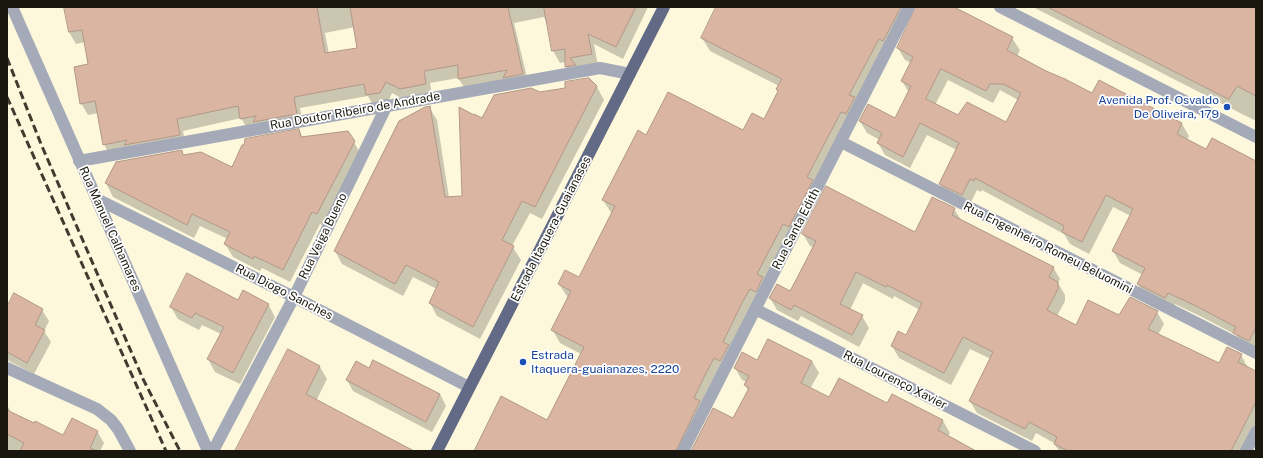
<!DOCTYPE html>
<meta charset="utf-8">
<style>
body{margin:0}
#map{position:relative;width:1263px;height:458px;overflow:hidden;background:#fdf8db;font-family:"Public Sans",sans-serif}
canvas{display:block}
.frame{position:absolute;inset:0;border:8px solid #1a180e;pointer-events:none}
</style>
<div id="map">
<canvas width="1263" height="458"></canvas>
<div class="frame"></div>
</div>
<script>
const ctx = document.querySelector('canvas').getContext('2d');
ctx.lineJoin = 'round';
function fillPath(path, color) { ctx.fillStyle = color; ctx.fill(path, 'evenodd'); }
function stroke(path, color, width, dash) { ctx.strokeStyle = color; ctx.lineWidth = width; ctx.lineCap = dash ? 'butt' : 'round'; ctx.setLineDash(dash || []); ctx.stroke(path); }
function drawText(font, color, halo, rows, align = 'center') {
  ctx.font = font + ' "Public Sans",sans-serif'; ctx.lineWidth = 3.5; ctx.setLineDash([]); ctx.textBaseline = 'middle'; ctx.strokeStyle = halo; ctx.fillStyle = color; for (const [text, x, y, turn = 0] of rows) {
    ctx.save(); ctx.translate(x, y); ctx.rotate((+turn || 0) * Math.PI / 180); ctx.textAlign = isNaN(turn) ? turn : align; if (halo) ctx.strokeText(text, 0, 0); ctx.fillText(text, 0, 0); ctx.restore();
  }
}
const shadow = new Path2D(`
 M65,7H648L623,59L594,44L598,66L573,78L566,66V62L560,63L553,51L548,25L544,17L514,23L529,86L466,90L458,78L430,83L432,96L407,101L392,93L387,104L374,107L368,96L300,108L303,126L248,130L241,118L183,131L186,147L110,156L104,144L98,113L88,115L81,103L89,65L85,42L76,44L69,32ZM355,27L359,49L329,54L325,33Z
 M717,7H905L681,451H475L547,421L581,354L560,343L552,329L568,298L559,284L579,278L612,214L603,200L647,136L743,132L764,120L779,92L777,89L779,86L710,51L702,38Z
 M928,7H952L1012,38L1020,50L1017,56L1092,94L1182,124L1189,136L1187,140L1207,150L1256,162V352L1241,345L1236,335L1204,318L1175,304L1172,310L1145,296L1138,284L1143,275L1120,263L1113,251L1131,216L1113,207L1089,254L1070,244L1064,234L982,190L981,192L977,190L969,206L947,196L940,184L957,150L927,135L910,168L885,155L878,143L880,140L867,133L860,121L896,119L909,93L902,81L911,63L905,60L898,48ZM948,80L993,103L1000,90L1018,100L1006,124L958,117L935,105Z
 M1033,7H1256V121L1242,114Z
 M589,79L597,87L604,100L542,219L530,213L512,246L521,260L480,339L437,316L430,303L437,289L413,277L403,296L342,264L335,251L429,107L437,120L449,198L463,197L483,119L540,93L566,88Z
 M299,130L303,138L354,142L361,155L324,226L320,224L290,282L262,268L260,271L233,257L225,244L228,239L200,226L194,238L113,197L106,183L116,163L182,151L184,156L232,169Z
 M954,209L961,220L1053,267L1060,279L1058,283L1065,295V301L1057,316L1076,326L1120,316L1157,312L1164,324L1158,335L1219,365L1241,355L1248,368L1256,372V427L1244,451H1059L1054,443L1036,433L1032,441L977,413L970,401L991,359L970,349L951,385L899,358L892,346L907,336L920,310L894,296L893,299L863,283L850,310L862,316L869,328L859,347L801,316L798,321L777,310L770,298L791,292L814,247L810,246L803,234L915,233Z
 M7,304L42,310L49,321L44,331L51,342L34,374L7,360Z
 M268,304L275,317L240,384L215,372L208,359L221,334L202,325L199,330L178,319L171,307Z
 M288,350L320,367L327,379L316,401L411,451H236Z
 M757,361H812L819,373L810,389L830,399L888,405L892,395L943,421L950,433L947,437L973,451H713L733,419L748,390L745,385L747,382L742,380L735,368Z
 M369,369L440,394L446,406L432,432L353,391L347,380Z
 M7,405L12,414L64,436L97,431L104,443L100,451H7Z`);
const building = new Path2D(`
 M64,7H317L325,53L357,48L350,7H508L523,74L503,78L507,70L458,79V65L424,71L426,84L400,89L386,82L380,93L366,95L364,84L294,97L297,114L253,122L256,116L240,119L238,106L177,119L180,135L124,145L127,140L103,145L95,101L80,104L74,67L88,64L82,30L69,32Z
 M544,7H636L616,47L588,34L592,54L570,58L576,65L565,67V49L552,51Z
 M716,7H901L883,41L879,39L849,95L855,97L846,114L841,112L807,177L813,180L789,227L783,224L757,274L763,277L756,292L750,289L743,301L723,342L729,345L720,361L714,358L704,377L694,398L700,401L676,451H474L501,396L547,420L584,347L551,330L571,291L558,284L565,270L579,277L615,206L602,200L638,130L646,135L668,92L743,130L752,113L764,119L778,91L776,89L782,79L701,38Z
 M916,7H954L1013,37L1007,50L1046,71L1065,79L1092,93L1099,80L1182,123L1177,134L1206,149L1212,138L1256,161V327L1249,341L1233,333L1236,327L1196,306L1168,293L1165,298L1137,284L1145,268L1112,251L1133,209L1106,195L1082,242L1062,232L1064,226L975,178L974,181L970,179L962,195L939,184L959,143L920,123L903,157L877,143L882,133L859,121L868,104L895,118L911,86L901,81L913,57L897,48ZM941,69L986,91L990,84H1003L1021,93L1006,122L967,102L958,115L926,99Z
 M1048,7H1256V96L1237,86L1229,99Z
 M589,78L597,86L535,207L522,201L502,240L514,246L473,327L429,303L439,282L406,265L395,284L334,251L399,121L425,107L430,106L445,197L462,196L459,107L474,115V114L482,118L494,95L531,88L540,92L565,88V82Z
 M299,129L301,137L348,131L355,141L317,214L312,212L283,270L254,256L253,259L224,244L230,232L192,214L187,225L105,183L116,162L182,150L183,155L201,152L232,167L242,145H244L245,139Z
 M826,186L915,232L932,197L955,208L952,215L1054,267L1049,277L1058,282V289L1047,310L1076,325L1088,300L1119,315L1130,297L1158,311L1148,329L1219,363L1227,347L1242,354L1238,362L1256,371V402L1231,451H1068L1054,444L1057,437L1029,422L1025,429L969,401L993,352L963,337L944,373L891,346L898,331L906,335L922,303L887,285L886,287L856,272L840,304L863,315L852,335L794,305L791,310L769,298L777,284L790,291L797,278L816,241L802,234Z
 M187,273L238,300L243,290L269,304L233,373L207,359L224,327L195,313L192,318L170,307Z
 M14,293L43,309L35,325L45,330L27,363L7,352V307Z
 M768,339L812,361L801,383L829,397L839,378L887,403L892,394L943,420L938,430L976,451H691L713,408L733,418L749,388L744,385L749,376L734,368L742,352L757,360Z
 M288,349L320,366L306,394L414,451H235Z
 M373,360L440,394L426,422L346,380L356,361L369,368Z
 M7,410L34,423L35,421L63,435L72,418L98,431L90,448L97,451H20L24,443L7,434Z`);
const minor = new Path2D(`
 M12,7L208,451
 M1000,7L1256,137
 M841,142L1256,353
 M79,161L600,68L630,74
 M97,199L294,297L469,387
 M755,309L1035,451
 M7,368L97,409L111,420L118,429L130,451
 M213,451L294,297L387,105
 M683,451L909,7
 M1246,451L1256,432`);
const major = new Path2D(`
 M437,451L664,7`);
const rail = new Path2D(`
 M7,58L41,144L143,379L180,451
 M7,97L166,451`);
const markers = [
 [1227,107,4,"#1a4fb4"],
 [523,362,4,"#1a4fb4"]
];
const transitNames = [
 ["Avenida Prof. Osvaldo",1219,100],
 ["De Oliveira, 179",1219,114],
 ["Estrada",531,355,"left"],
 ["Itaquera-guaianazes, 2220",531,369,"left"]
];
const streetNames = [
 ["Rua Doutor Ribeiro de Andrade",355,111,-10],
 ["Rua Manuel Calhamares",110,229,66],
 ["Estrada Itaquera-Guaianases",551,229,-63],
 ["Rua Santa Edith",796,229,-63],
 ["Rua Veiga Bueno",323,236,-64],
 ["Rua Engenheiro Romeu Beluomini",1048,248,27],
 ["Rua Diogo Sanches",284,292,27],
 ["Rua Lourenço Xavier",895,380,27]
];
fillPath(shadow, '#0003');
fillPath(building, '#dab5a1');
stroke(building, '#b19789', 1);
stroke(minor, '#a5aab9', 12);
stroke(major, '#626a85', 12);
stroke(rail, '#3f3c2f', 3, [8, 4]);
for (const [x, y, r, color] of markers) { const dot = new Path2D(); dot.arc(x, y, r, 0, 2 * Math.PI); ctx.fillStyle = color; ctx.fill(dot); stroke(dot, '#fff', 1.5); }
drawText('12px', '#164399', '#fff', transitNames, 'right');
drawText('12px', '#1a180e', '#fff', streetNames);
</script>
